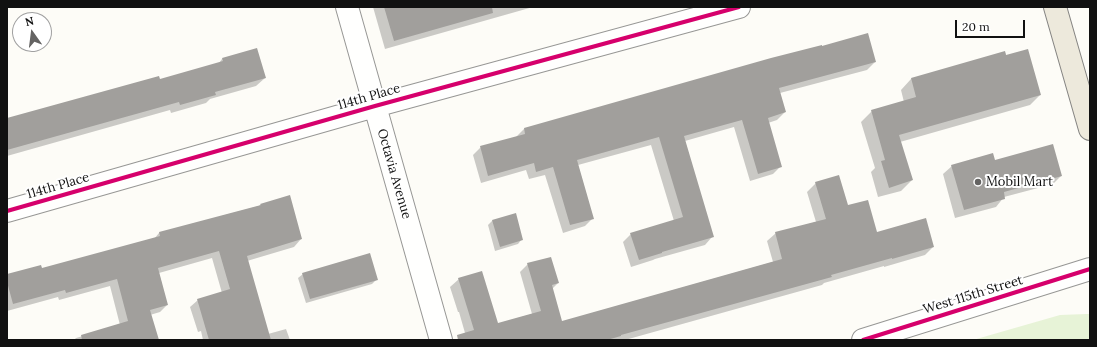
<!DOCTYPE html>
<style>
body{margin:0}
#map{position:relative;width:1097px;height:347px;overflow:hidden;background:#fdfcf7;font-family:Lora,serif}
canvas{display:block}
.frame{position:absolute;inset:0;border:8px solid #111;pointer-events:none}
.north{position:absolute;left:12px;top:12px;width:40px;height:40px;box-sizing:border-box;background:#fff;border:1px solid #a0a0a0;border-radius:50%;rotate:346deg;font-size:11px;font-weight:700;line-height:16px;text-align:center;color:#111}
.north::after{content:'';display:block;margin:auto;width:14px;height:18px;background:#646362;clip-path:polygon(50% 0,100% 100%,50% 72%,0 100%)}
.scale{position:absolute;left:955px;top:20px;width:70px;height:18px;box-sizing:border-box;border:2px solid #111;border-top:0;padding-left:5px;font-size:12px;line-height:14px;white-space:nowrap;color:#111;-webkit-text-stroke:3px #fff;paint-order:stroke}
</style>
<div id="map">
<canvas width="1097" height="347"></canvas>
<div class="frame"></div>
<div class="north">N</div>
<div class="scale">20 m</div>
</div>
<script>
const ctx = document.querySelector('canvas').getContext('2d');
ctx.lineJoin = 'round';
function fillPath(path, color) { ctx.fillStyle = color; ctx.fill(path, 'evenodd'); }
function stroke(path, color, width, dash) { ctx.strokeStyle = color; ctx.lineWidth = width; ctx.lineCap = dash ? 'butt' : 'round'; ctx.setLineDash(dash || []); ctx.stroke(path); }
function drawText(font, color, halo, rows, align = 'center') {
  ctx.font = font + ' Lora,serif'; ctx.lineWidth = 4; ctx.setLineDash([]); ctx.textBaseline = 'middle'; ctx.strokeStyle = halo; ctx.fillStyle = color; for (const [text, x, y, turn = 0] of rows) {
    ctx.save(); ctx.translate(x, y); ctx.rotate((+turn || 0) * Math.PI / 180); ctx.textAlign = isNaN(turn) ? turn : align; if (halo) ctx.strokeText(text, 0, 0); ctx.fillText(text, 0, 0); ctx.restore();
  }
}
const green = new Path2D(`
 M1086,314H1090V340H973L1060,315Z`);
const shadow = new Path2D(`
 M373,7H533L385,49Z
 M257,50L265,78L256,86L210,99L206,103L171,113L170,110L7,156V120L159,80L219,63L222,59Z
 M1005,52L1006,56L1040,95L1030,105L900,142L912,180L901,191L878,197L871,172L875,168L861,122L872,111L904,102L901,90L911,79Z
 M875,62L867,70L780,93L785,112L777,120L768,123L781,166L773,174L750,181L734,127L685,141L712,237L705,245L655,259L653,260L631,267L623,242L631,234L674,221L651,145L578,165L593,218L585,226L563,233L545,175L529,179L526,170L481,183L473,155L481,147L516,137L524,129Z
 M952,166L1061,176L1053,184L1004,197L996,207L955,218L943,174Z
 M816,183L847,206L876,233L933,247L925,255L884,267V266L824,283L822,285L625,340H467L459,312H458L450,287L459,279L497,324L532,314L520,272L528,264L558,283L552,289L561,322L773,262L767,241L776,233L816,222L807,192Z
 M261,204L301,239L294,247L247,261L268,334L286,329L290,340H203L201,331L198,332L190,307L198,300L222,293L212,258L159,273L167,305L160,312L150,315L157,340H74L76,338L120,325L110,286L59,300L58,297L7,311V275L41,269L154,239L159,233L259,206Z
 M515,214L522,239L518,244L495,251L488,225L492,221Z
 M303,274L377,279L372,284L306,303L298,278Z`);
const building = new Path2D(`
 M384,7H492L493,13L394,41Z
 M868,33L876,62L779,88L786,112L768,118L782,167L758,174L742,120L684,136L714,237L662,252V253L639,260L630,233L683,217L659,137L577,160L594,219L570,225L553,167L536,172L534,163L488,176L480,146L525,134L524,128L771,58L822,45V46Z
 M257,48L266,78L215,92L216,95L180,105L179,102L7,150V118L159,76L160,79L223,61L222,58Z
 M1028,49L1041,95L899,135L913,180L889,188L881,161L885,160L871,110L916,97L911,78L1005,51L1006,55Z
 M1053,144L1062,176L1004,192L1005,199L964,210L951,165L993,153L995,160Z
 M839,175L848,205L868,200L877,232L926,218L934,247L892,259V258L831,275L832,277L621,335V336L607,340H458L457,335L474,330L458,278L482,271L498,323L541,311L527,263L551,257L559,283L552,285L562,321L782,259L775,232L826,219L815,182Z
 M290,195L302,239L247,256L271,340H209L197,299L230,289L219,251L158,268L168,305L150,310L159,340H82L81,335L128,321L117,279L66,293L65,290L13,304L7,282V274L41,265L42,268L160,236L159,232L261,205L260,204Z
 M516,213L523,240L500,247L492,220Z
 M370,253L378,280L310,299L302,273Z`);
const minor = new Path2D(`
 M347,7L441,340
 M7,211L375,106L739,7`);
const tertiary = new Path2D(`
 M863,340L1090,269`);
const primary = new Path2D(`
 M1055,7L1090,129`);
const cycleway = new Path2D(`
 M7,211L375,106L739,7
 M863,340L1090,269`);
const markers = [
 [978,182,4,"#646362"]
];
const streetNames = [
 ["114th Place",369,97,-16],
 ["Octavia Avenue",394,174,74],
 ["114th Place",58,186,-16],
 ["West 115th Street",973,295,-17]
];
const poiNames = [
 ["Mobil Mart",986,182]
];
fillPath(green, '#e7f3d7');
fillPath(shadow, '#0003');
fillPath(building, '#a19f9c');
stroke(minor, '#979795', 24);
stroke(tertiary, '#979795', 24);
stroke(primary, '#858482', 24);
stroke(minor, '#fffffe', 22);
stroke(tertiary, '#fffffe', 22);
stroke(primary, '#ede9dc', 22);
stroke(cycleway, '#d6006c', 4);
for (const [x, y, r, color] of markers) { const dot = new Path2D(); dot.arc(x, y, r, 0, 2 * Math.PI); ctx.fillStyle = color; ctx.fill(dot); stroke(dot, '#fff', 1.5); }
drawText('13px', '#111', '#fff', streetNames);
drawText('13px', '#111', '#fff', poiNames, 'left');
</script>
